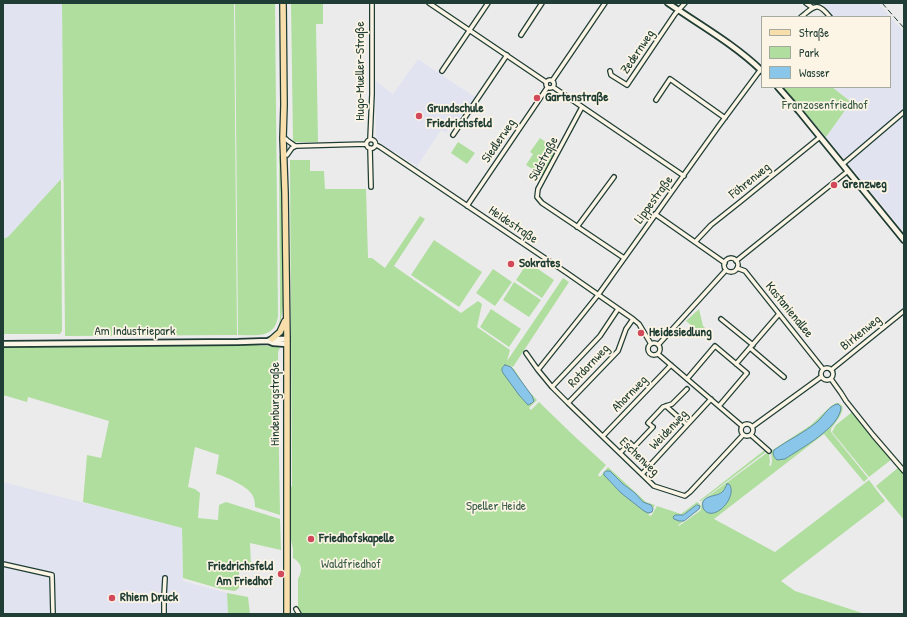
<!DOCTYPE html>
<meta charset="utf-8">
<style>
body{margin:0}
#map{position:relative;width:907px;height:617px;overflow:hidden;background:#ecebec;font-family:"Patrick Hand",sans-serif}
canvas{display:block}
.frame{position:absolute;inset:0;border:4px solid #1f3d34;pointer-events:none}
.legend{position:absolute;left:761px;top:16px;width:130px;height:72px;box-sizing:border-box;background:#fcf5e5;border:1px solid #a4ab9e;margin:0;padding:5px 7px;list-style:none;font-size:12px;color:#1f3d34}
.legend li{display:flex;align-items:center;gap:8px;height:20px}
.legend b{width:20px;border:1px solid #a4ab9e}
</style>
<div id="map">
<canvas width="907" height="617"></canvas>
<div class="frame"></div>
<ul class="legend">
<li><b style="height:5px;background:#f8deab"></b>Straße</li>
<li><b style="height:11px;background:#afde9e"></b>Park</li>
<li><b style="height:11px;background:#8ac6ea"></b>Wasser</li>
</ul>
</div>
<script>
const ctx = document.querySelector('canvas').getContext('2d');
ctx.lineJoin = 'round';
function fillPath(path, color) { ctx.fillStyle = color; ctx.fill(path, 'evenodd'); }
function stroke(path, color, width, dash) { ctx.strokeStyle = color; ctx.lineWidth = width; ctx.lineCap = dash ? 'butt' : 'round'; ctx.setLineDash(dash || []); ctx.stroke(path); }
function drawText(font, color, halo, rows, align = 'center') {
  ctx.font = font + ' "Patrick Hand",sans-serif'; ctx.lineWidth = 3.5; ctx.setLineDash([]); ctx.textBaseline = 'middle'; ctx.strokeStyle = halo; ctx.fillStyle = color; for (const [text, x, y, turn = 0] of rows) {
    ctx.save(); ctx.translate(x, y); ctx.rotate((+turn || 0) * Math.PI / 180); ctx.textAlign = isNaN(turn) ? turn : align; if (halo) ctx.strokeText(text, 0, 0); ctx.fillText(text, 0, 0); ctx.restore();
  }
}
const built = new Path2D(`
 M3,3H62L64,181L61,179L8,237L3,239Z
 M822,3H878L904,32V232L826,137L851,102L832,87H890V17H830L832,15Z
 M418,59L475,97V99L472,104L470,105L453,129L450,127L446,133L441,130L416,168L415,165L395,152H392L382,144L377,139L376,135L375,80L393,94Z
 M3,482L182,528L183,581L227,593L228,614H3Z`);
const green = new Path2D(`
 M62,3H234L237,335L65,336Z
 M235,3H275L278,316C275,339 256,335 238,335Z
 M291,3H323V24H316L318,142H293Z
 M783,87H832L851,102L826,137Z
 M540,138L557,150L543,176L526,165L533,154L530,152Z
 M458,142L475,153L467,164L451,153Z
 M279,156H282L283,307L279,330L278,329L280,319V303Z
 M290,160H310V171H324L325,189H366L368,258H372L385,268L420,216L425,219L394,266L461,313L478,301L482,304L477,327L510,350L507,361L563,278L569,282L513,367L509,365L514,369L527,389L537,400L529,408L531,410L539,402L572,434L606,465L600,472L598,475L600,477L608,467L646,502L655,505L653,509V507L643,502L635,493L623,484L610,471H606L604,475L621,493L629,498L636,505L650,513L652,512L648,515L651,516L657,506L681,514L697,502C700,504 702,506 700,509L680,524L678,525L679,526L701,510L702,501L768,452L769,453L770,462L769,465L771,466L772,461L771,451L811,425L831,406L836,403C852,404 835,423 831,429V432L868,478L864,482L824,434L714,519L775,552L869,480L885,501L781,581L795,591L865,614H302L298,609V579C303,570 302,563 293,558V549L290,535V488L292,486L290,162ZM697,505L699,509L683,521L675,515H683Z
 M61,179L62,331L60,334H3V239L8,237Z
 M434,240L482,272L459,307L411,275Z
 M528,262L554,280L542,298L516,280Z
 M493,269L512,282L495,306L476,293Z
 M514,282L541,300L529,317L503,300Z
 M491,309L521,329L509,347L480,327Z
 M699,309L703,326L713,335L709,339L686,321Z
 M256,345L277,347L280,348L278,352V401L280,515L255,507C255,501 254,496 250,492C246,486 223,475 216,474L219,455L195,447L188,487L195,489L200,493L198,518L218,520L219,505L226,502L280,519L281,550L250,543L251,566L239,567V588L235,591L221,589L183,578L182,528L83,502L87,455L101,458L109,421L28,397L27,402L3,395V347Z
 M852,412L871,436L892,459L869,477L832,432L836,425Z
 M766,449L767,451L701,501H699Z
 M899,467L904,474V520L876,486Z
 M227,593L248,597L250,614H228Z`);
const water = new Path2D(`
 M505,365L511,367L532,396L534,401L532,403L528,405L519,395L503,373C501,369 502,367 505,365Z
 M838,404L841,407C840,428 801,448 785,459L777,460C774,457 772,454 774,450C788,440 804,433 817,422C824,416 829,405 838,404Z
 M606,471H610L623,484L635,493L643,502L651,505L653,509L652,512L648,513L644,511L621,493L604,475V473Z
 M727,484H729C739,497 712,525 703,508C703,507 702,503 703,502C705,496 715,496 719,494C724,492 725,488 727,484Z
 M697,505L700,506L699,509L684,521H679L674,519L673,517L675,515H683Z`);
const minor = new Path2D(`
 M429,3L546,82
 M806,3L813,8
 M801,17C815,6 817,1 830,17
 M521,35L542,3
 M442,71L488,3
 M610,71L611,75L627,85L675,14L685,3
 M546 84a4 4 0 1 1 8 0a4 4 0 1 1-8 0Z
 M552,81L605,3
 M553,87L684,176
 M656,100L670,79L725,118
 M582,107L538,189L537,197L542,203L624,258
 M453,135L507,55
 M286,139L288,141L295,146
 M370,139L372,94V3
 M366.5 144a4.5 4.5 0 1 1 9 0a4.5 4.5 0 1 1-9 0Z
 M376,145L380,147L567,273L633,319L639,324L651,344
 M370,148L371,187
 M287,155L292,148L296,146L366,144
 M843,164L904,112
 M467,206L547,88
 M655,214L725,263
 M577,227L614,177
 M695,242L711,225L740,202L820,137
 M724 265a7 7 0 1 1 14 0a7 7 0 1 1-14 0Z
 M736,261L848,171
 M737,268L745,271L823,369
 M633,319L626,329L618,351L568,403L552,387L538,370L598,295L718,127L761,69
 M721,319L753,345
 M648 349a6 6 0 1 1 12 0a6 6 0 1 1-12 0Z
 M658,345L726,270
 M750,348L784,377
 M526,353L538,370
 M658,354L742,426
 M736,364L779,314
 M821 374a6 6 0 1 1 12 0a6 6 0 1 1-12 0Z
 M831,370L904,311
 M687,379L715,346L747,373L719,406
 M831,379L841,393L846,401L873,435L904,471
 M552,387L600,336L618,309
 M568,403L654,486L685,496L690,492L743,435
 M666,406L687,425
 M741 430a6 6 0 1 1 12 0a6 6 0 1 1-12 0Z
 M752,427L821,377
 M751,435L769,451
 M603,436L671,365
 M620,453L630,443L634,447L653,427L648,423L663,407L672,404L687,389
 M642,474L711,399
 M3,564L52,575L53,614
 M296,609L299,614
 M164,614V596L165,578`);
const tertiary = new Path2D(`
 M668,3C700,25 734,44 762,71
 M778,87L799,111L904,240
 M268,341L273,343L287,344
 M3,344L238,342L268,341L272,339H287`);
const primary = new Path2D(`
 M283,3L284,105L283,138L285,193L287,339V614
 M272,339L280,332L285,321`);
const rail = new Path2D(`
 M882,3L904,28`);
const markers = [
 [537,98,4,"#d1495b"],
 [419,116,4,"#d1495b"],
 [834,185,4,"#d1495b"],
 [511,264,4,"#d1495b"],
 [641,333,4,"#d1495b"],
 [311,539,4,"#d1495b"],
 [281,574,4,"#d1495b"],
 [112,598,4,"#d1495b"]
];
const streetNames = [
 ["Zedernweg",638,52,-56],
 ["Hugo-Mueller-Straße",361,71,-90],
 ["Siedlerweg",499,141,-56],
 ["Südstraße",544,159,-62],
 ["Föhrenweg",750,181,-39],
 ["Lippestraße",654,200,-54],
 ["Heidestraße",513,225,34],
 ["Kastanienallee",789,310,51],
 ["Am Industriepark",135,332],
 ["Birkenweg",861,333,-39],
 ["Rotdornweg",589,366,-47],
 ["Ahornweg",630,394,-46],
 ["Hindenburgstraße",276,404,-90],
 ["Weidenweg",669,430,-47],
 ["Eschenweg",639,457,44]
];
const poiNames = [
 ["Gartenstraße",545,98],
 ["Grundschule",427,109],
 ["Friedrichsfeld",427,124],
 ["Grenzweg",842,185],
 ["Sokrates",519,264],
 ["Heidesiedlung",649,333],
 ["Friedhofskapelle",319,539],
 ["Friedrichsfeld",273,567,"right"],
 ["Am Friedhof",273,582,"right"],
 ["Rhiem Druck",120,598]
];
const parkNames = [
 ["Franzosenfriedhof",825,106],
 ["Speller Heide",496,507],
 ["Waldfriedhof",351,565]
];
fillPath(built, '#e1e4f0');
fillPath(green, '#afde9e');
fillPath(water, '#8ac6ea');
stroke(water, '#5f8fa1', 1);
stroke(minor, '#1f3d34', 6);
stroke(tertiary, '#1f3d34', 8);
stroke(primary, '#1f3d34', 8);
stroke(minor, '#fcf5e5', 3.5);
stroke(tertiary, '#fcf5e5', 4.5);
stroke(primary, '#f8deab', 5.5);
stroke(rail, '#1f3d34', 1, [6, 3]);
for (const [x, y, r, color] of markers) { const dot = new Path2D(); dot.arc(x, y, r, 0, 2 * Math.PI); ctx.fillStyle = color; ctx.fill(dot); stroke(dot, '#fcf5e5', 1.5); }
drawText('13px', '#1f3d34', '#fcf5e5', streetNames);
drawText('bold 13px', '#1f3d34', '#fcf5e5', poiNames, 'left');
drawText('13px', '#3c5d49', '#fcf5e5', parkNames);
</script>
